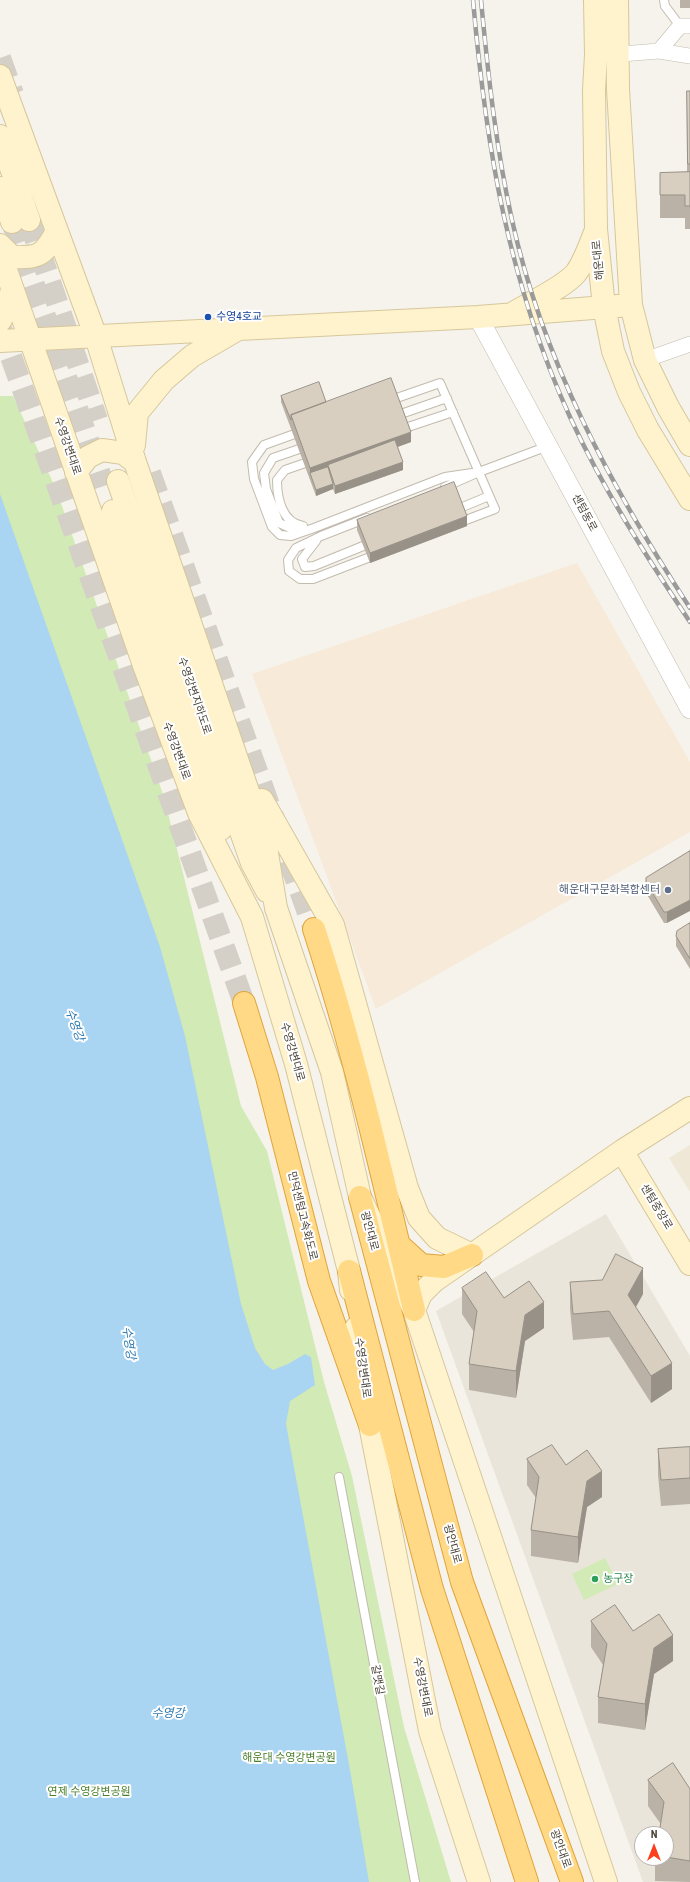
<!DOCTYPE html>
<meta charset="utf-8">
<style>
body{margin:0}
#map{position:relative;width:690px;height:1882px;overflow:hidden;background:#f6f3ec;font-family:"Roboto Condensed",sans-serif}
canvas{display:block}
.north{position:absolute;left:634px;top:1826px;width:40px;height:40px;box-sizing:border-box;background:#fff;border:1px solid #b7b4b0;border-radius:50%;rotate:0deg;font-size:11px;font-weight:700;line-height:16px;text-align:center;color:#4b4439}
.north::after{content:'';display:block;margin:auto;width:14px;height:18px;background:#fc3f1d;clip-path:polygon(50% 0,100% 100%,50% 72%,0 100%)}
</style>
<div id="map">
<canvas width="690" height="1882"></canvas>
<div class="north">N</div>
</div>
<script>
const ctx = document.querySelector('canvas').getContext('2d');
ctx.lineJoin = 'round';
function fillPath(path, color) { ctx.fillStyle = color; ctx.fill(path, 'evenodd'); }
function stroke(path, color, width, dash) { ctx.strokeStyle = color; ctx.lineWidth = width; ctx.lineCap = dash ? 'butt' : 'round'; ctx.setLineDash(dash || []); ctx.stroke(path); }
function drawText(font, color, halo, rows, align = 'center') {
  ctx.font = font + ' "Roboto Condensed","Noto Sans KR",sans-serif'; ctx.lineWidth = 4; ctx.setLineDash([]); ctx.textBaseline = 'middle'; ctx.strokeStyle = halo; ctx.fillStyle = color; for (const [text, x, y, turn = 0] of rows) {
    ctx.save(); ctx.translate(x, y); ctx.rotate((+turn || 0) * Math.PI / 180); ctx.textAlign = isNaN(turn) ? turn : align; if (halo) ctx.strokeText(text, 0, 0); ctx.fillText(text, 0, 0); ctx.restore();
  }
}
const residential = new Path2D(`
 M606,1214L690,1356V1882H643L436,1311ZM642,1834H666V1858H642Z`);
const commercial = new Path2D(`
 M577,563L690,762V832L376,1009L252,674Z`);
const education = new Path2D(`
 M690,1145V1192L669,1158Z`);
const green = new Path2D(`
 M0,396H13L56,489L164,797L241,1106L267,1151L324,1382L352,1476L404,1727L451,1882H0Z
 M605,1558L618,1584L584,1600L572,1574Z`);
const water = new Path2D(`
 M0,494L160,947L185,1036L241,1304L255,1348L265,1364L273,1370L288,1364L305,1354L311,1357L315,1385L290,1401L286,1424L350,1770L369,1882H0Z`);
const secondaryTunnel = new Path2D(`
 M29,220L97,420
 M12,222L104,486`);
const trunkTunnel = new Path2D(`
 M0,58L13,94
 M0,326L244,1003
 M150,473L274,819
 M289,860L314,929`);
const service = new Path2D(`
 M664,0L665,6L680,26
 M388,401L440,383L495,509L458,523
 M395,416L447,398
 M399,430L453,412
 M303,431L264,445L252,462L254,479L272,527L280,535L291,536L314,528L445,477L479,472
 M445,487L479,472L548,446
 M453,511L489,496
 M367,518L321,536L296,548L288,560L289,571L300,579H313L378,554
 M303,526C282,523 277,498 277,480L285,470L314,460
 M304,529L295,530L279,523L266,489L264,473L273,458L308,446
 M316,541L302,559L305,567L314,566L373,542
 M339,1477L415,1882`);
const minor = new Path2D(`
 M659,51L680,26H690
 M609,55L659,51L690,56
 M645,360L690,344`);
const tertiary = new Path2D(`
 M478,317L690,709`);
const secondary = new Path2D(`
 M595,0L596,55L594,90L596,229L604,307L613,351L629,392L648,430L690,499
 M617,0L618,89L631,305L645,360L668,407L690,445
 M0,76L96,337L135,462L265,841L276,908L332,1072L360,1197L414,1310L606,1882
 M0,136L29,220
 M0,188L12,222
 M0,245L12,257C40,258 44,255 57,231
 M0,253L145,668L199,813L252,917L296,1064L349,1271L351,1290
 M515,312C532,302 564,287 576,273C585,261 590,244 596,230
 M0,321L8,306L12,289
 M0,341L478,317L631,305
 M134,445L137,413L164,380L192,356L235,331
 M76,472L88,457L102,450L123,453L135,462
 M118,481L252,863L267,891
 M113,511L221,829
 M262,800L333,925L407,1188L419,1218L437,1238L472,1255
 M622,1151L690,1264
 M414,1310L421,1294L434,1281L622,1151L690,1108
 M356,1328L370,1425L430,1731L479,1882`);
const trunk = new Path2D(`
 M314,929C355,1054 384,1182 414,1310
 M244,1003L267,1077L319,1281L370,1425
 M360,1197L462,1582L572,1882
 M399,1245L421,1265L444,1267L472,1255
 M349,1271L432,1589L527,1882`);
const rail = new Path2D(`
 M473,0C486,147 508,281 570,417C603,489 646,556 690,622
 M481,0C488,74 496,148 512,220C543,361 612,489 690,608`);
const wall = new Path2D(`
 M680,0H690V8H680Z
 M687,91H690V229H685V218H660V173L687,172Z
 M281,396L326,402L411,442L397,447L403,470L335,494L333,489L316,496L281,402Z
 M357,520L467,526L370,563L357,530Z
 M690,851L667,923H664L646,893V878Z
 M690,923V969L676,946V936Z
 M570,1282L643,1294L636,1307L672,1389L651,1403L609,1337L573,1340L570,1309Z
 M462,1288L504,1298L544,1328L525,1341L516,1398L469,1390V1364L474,1332L462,1314Z
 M690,1447V1504L661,1506L658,1475V1449Z
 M527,1459L566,1465L602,1497L587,1507L578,1563L531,1556V1530L536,1498L527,1485Z
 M591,1621L633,1631L673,1661L654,1674L645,1730L598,1723V1697L603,1665L591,1647Z
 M648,1780L690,1789V1882L655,1881V1858H666V1834L660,1823L648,1806Z`);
const shadedWall = new Path2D(`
 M411,432V442L330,472L328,465V473H310V468Z
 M403,462V470L335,494V486Z
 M333,484V489L316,496V490Z
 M467,516V526L370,563V553Z
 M690,900V911L667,923V912Z
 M643,1268V1294L628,1321V1295Z
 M544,1302V1328L525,1341L516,1398V1371L525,1315Z
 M672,1363V1389L651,1403V1376Z
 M602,1471V1497L587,1507L578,1563V1537L587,1481Z
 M673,1635V1661L654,1674L645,1730V1704L654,1648Z`);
const building = new Path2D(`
 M687,91H690V164H688Z
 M690,172V206H685V195H660V173Z
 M391,378L411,432L310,468L291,415Z
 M319,382L326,402L291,415V420L281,396Z
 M395,440L403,462L335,486L328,465Z
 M328,467L333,484L316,490L310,473Z
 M454,482L467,516L370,553L357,520Z
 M690,851V900L667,912H664L646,882V878Z
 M690,923V959L676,936L677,931Z
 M616,1254L643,1268L628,1295L672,1363L651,1376L609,1311L573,1314L570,1282L602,1280Z
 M486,1272L504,1298L529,1281L544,1302L525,1315L516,1371L469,1364L477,1311L462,1288Z
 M552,1445L566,1465L587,1450L602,1471L587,1481L578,1537L531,1530L539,1477L527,1459Z
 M690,1447V1478L661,1480L658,1449Z
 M615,1605L633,1631L659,1614L673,1635L654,1648L645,1704L598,1697L607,1644L591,1621Z
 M673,1763L690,1789V1861L666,1857V1834H659L664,1802L648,1780Z`);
const markers = [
 [208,317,4,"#1a4fb4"],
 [668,890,4,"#5c6f8a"],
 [595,1579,4,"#2e9e5b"]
];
const streetNames = [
 ["해운대로",599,260,-96],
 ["수영강변대로",67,446,71],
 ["센텀동로",584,513,62],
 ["수영강변지하도로",194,696,71],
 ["수영강변대로",176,751,70],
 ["수영강변대로",292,1052,74],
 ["센텀중앙로",656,1207,59],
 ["만덕센텀고속화도로",302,1216,76],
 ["광안대로",369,1231,75],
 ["수영강변대로",362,1368,82],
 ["광안대로",452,1544,75],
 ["갈맷길",377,1680,79],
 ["수영강변대로",422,1687,79],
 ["광안대로",560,1849,70]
];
const transitNames = [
 ["수영4호교",216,317]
];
const serviceNames = [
 ["해운대구문화복합센터",660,890]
];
const leisureNames = [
 ["농구장",603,1579]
];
const parkNames = [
 ["해운대 수영강변공원",289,1758],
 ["연제 수영강변공원",89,1792]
];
const waterNames = [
 ["수영강",74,1025,70],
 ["수영강",128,1343,82],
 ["수영강",168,1714]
];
fillPath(residential, '#eae5da');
fillPath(commercial, '#f7ead8');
fillPath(education, '#efe8d6');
fillPath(green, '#d2eab5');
fillPath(water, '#a9d4f2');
stroke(secondaryTunnel, '#d4d0c8', 22, [22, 11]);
stroke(trunkTunnel, '#d4d0c8', 22, [22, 11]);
stroke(service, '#c2bbae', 10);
stroke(minor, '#c2bbae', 16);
stroke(tertiary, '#c2bbae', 20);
stroke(secondary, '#d6c79b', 24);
stroke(trunk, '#e0a43c', 24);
stroke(service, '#fff', 8);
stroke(minor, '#fff', 15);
stroke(tertiary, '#fff', 19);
stroke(secondary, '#fff3cd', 22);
stroke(trunk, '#ffd985', 22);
stroke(rail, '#9a9a9a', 4.5);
stroke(rail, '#fff', 3, [9]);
fillPath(wall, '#bab2a6');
fillPath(shadedWall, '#979187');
fillPath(building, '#d8cfc1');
stroke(building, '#979187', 1);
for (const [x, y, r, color] of markers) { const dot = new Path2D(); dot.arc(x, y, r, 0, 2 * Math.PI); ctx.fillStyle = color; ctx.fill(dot); stroke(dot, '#fff', 1.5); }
drawText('11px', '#4b4439', '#fff', streetNames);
drawText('11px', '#164399', '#fff', transitNames, 'left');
drawText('11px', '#4e5e75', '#fff', serviceNames, 'right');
drawText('11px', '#27864d', '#fff', leisureNames, 'left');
drawText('11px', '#4a7f2a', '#fff', parkNames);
drawText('italic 12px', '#2e7ab2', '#fff', waterNames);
</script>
